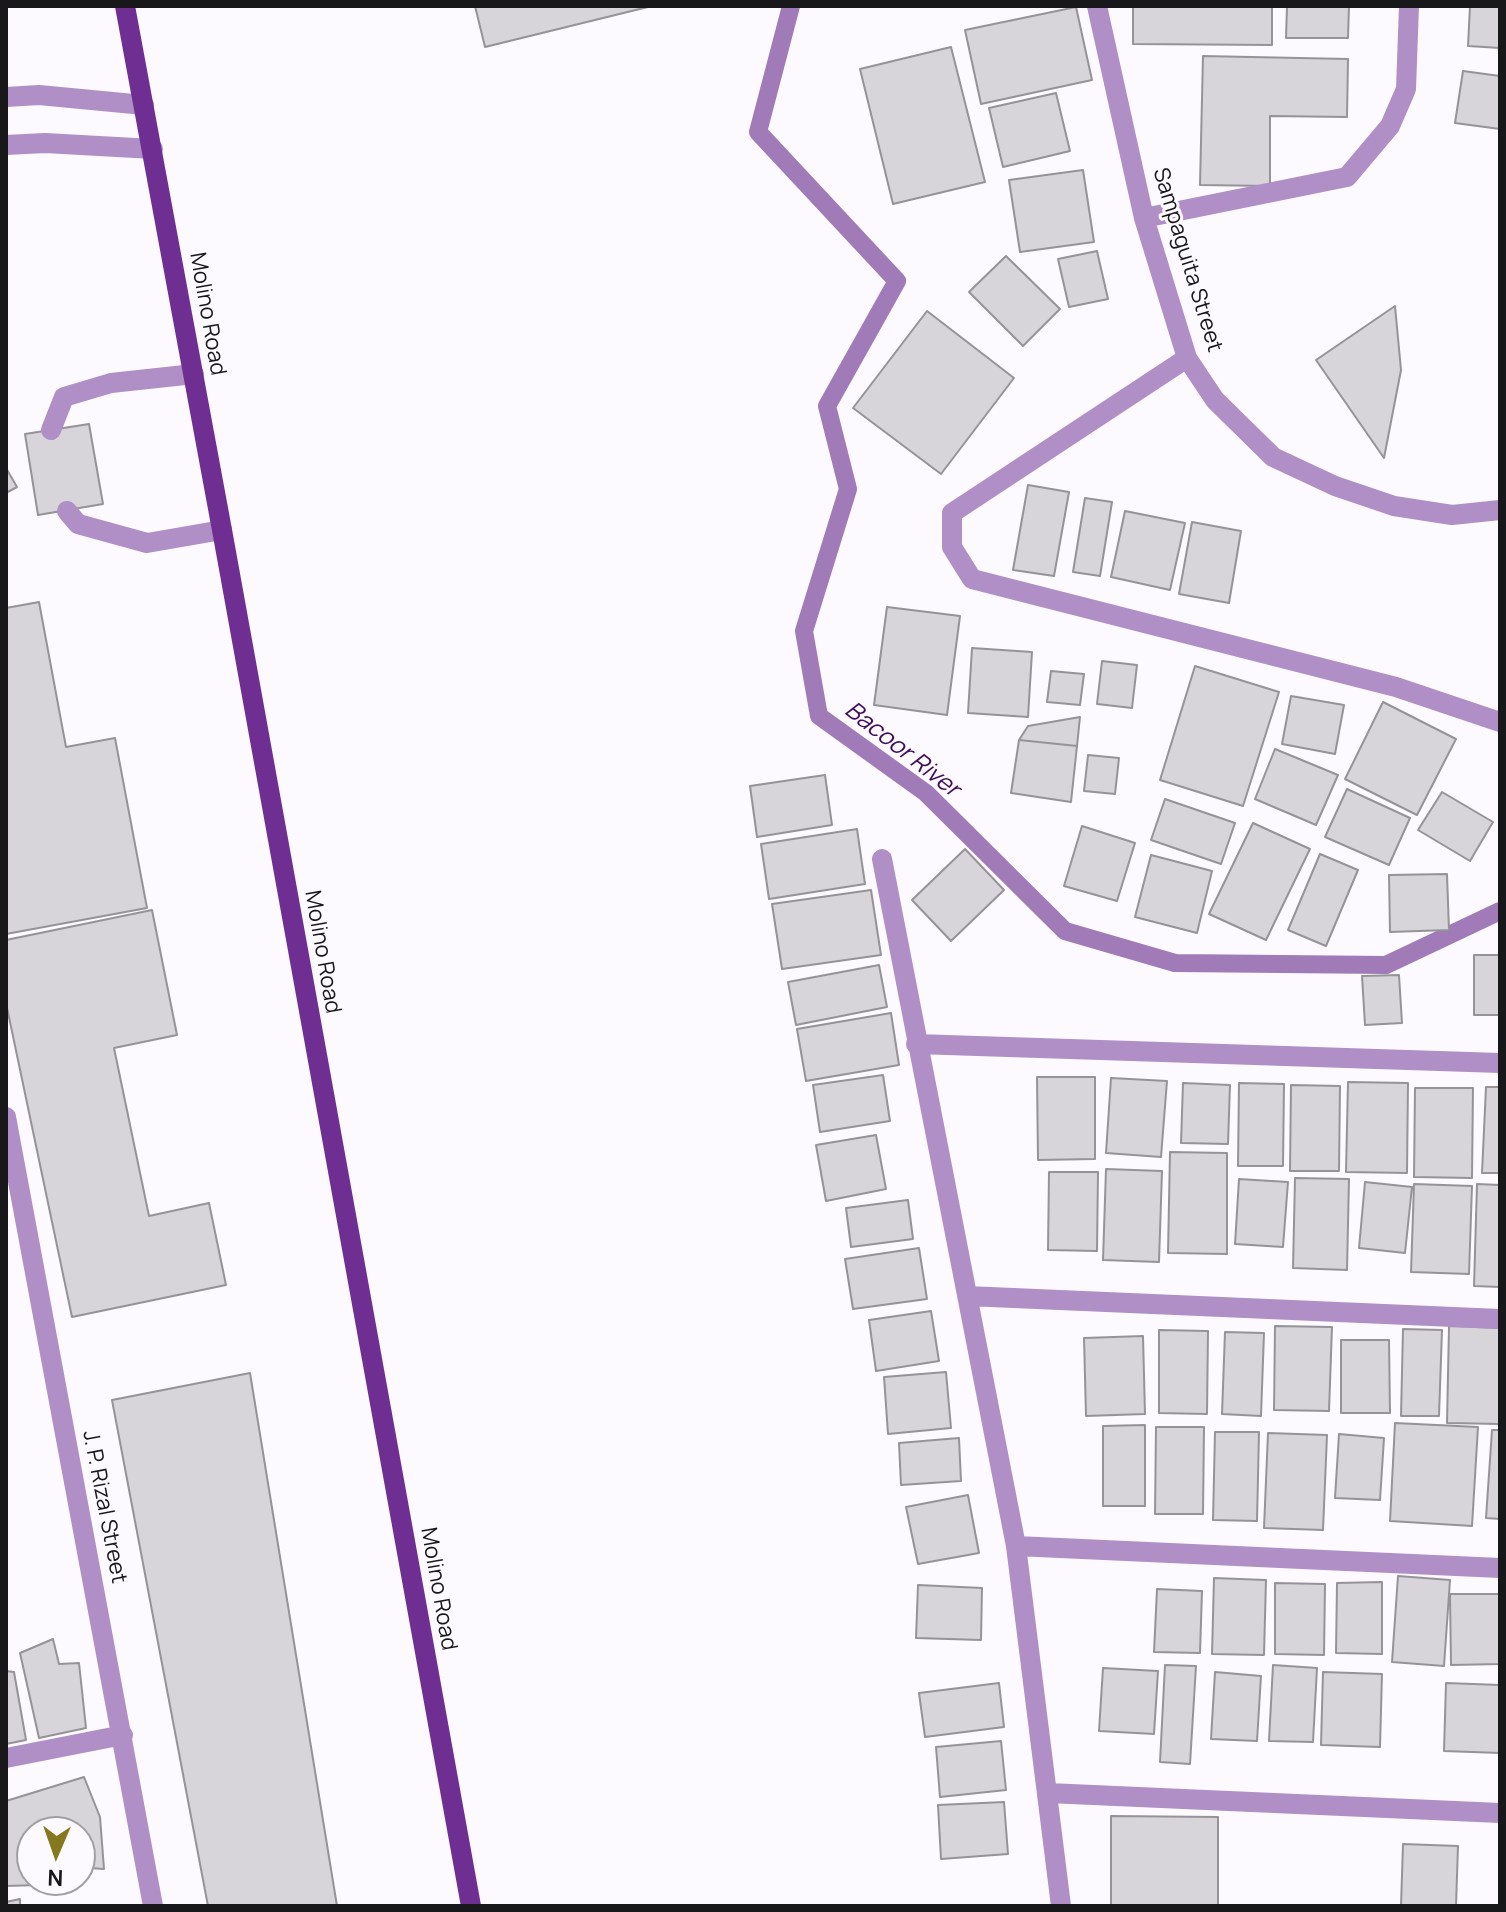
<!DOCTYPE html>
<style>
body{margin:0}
#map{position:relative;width:1506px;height:1912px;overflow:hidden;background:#fdfaff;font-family:Manrope,sans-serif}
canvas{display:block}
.frame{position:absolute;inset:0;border:8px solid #181719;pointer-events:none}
.north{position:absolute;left:16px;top:1816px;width:80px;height:80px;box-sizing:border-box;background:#fdfaff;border:2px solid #a19fa3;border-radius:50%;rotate:182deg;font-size:22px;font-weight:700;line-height:32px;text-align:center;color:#181719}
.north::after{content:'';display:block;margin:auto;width:28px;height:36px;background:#85781d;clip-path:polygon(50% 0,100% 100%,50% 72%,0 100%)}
</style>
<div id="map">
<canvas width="1506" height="1912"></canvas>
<div class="frame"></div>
<div class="north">N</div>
</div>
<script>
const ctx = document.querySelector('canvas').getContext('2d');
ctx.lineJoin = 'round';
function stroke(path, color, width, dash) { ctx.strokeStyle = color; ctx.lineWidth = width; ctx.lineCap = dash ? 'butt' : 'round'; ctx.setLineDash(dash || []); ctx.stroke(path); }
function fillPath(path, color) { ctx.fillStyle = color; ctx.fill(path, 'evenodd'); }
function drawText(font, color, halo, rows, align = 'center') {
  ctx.font = font + ' Manrope,sans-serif'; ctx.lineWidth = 6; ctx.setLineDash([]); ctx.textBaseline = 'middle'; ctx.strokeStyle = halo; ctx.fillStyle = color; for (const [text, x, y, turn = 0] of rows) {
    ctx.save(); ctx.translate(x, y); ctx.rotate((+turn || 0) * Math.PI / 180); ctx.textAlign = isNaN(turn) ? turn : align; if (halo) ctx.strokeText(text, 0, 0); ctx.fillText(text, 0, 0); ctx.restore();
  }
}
const stream = new Path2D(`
 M791,6L758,132L897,281L827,406L848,489L804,631L819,716L926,793L1065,931L1175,963L1386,965L1500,911`);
const building = new Path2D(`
 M475,6H652L485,47Z
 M1133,6H1272V45L1133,44Z
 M1287,6H1349L1348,38H1286Z
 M1470,6H1500V48L1468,46Z
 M1076,7L1092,80L981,104L965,30Z
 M951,47L985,182L893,204L860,69Z
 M1203,56L1348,59L1347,117L1270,116V186L1200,185Z
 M1463,71L1500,76V129L1455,123Z
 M1056,93L1070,151L1003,167L989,108Z
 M1083,170L1094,242L1020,252L1009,180Z
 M1097,251L1108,299L1069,307L1058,259Z
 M1006,256L1060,309L1023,346L969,292Z
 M1395,306L1401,370L1384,458L1316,360Z
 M927,311L1014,378L941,474L853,408Z
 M89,424L103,504L38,515L25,434Z
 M6,468L17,487L6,493Z
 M1028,485L1069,492L1054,576L1013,570Z
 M1085,498L1112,502L1100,576L1073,572Z
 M1125,511L1185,523L1170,590L1111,577Z
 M1192,522L1241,531L1229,603L1179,594Z
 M39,602L66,747L115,738L147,908L6,934V608Z
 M887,607L960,616L947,715L874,705Z
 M972,648L1032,652L1028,717L968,713Z
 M1102,661L1137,665L1132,708L1097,704Z
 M1195,666L1279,692L1243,806L1160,780Z
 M1051,671L1084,674L1080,705L1047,702Z
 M1291,696L1344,705L1335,754L1282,744Z
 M1383,702L1456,739L1417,815L1345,779Z
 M1080,717L1077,746L1019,740L1028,726Z
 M1019,740L1077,746L1071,802L1011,793Z
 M1275,749L1338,775L1316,825L1255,799Z
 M1088,755L1119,758L1115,794L1084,791Z
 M825,775L832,825L757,837L750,786Z
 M1347,789L1410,818L1389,865L1325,837Z
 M1442,792L1493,822L1470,861L1418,830Z
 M1165,799L1235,823L1221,864L1151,840Z
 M1253,823L1310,849L1266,940L1209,914Z
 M1082,826L1135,843L1117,901L1064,886Z
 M857,829L865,884L769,899L761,844Z
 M965,849L1004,890L951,941L912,900Z
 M1320,854L1358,870L1326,946L1288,930Z
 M1151,855L1212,871L1197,933L1135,917Z
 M1447,874L1449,930L1390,932L1389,875Z
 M871,890L881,955L782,969L772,904Z
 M152,910L177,1035L114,1048L149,1216L209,1203L226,1285L72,1317L6,1003V940Z
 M1474,955H1500V1015H1474Z
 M879,965L887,1007L796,1025L788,982Z
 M1399,975L1402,1023L1365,1025L1362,976Z
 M891,1013L899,1065L806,1081L797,1029Z
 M883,1075L890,1121L820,1132L813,1085Z
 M1037,1077H1095V1159L1038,1160Z
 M1111,1078L1167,1081L1161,1157L1106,1153Z
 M1348,1082L1408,1083L1407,1173L1346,1172Z
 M1183,1083L1230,1085L1228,1144L1181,1143Z
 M1239,1083L1284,1084L1283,1166H1238Z
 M1291,1085L1340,1086L1339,1171H1290Z
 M1486,1087H1500V1173H1482Z
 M1415,1088H1473L1472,1178L1414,1177Z
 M876,1135L886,1189L826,1201L816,1145Z
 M1170,1152L1227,1153V1254L1168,1253Z
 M1106,1169L1162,1171L1159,1262L1103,1260Z
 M1049,1172H1098L1097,1251L1048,1250Z
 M1295,1178L1349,1179L1347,1270L1293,1268Z
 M1239,1179L1288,1182L1283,1247L1235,1244Z
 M1365,1182L1412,1187L1405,1253L1359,1248Z
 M1414,1184L1472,1186L1469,1274L1411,1272Z
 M1477,1184L1500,1185V1287L1474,1286Z
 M908,1200L913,1239L851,1247L846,1208Z
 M919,1248L927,1299L853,1309L845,1259Z
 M931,1311L939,1361L876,1371L869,1320Z
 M1275,1326L1332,1327L1329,1411L1274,1410Z
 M1449,1326L1500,1328V1424L1447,1423Z
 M1403,1329L1442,1330L1439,1416H1401Z
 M1159,1330L1208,1331L1207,1414L1159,1413Z
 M1225,1332L1264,1333L1261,1416L1222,1414Z
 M1143,1336L1145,1414L1086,1416L1084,1338Z
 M1341,1340H1389L1390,1413H1341Z
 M946,1372L951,1428L888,1434L884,1377Z
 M250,1373L337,1906H208L112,1400Z
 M1395,1423L1478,1427L1472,1526L1390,1521Z
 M1145,1425V1506H1103V1426Z
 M1156,1427H1204L1203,1514H1155Z
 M1492,1430H1500V1519L1486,1518Z
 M1215,1432H1259L1257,1521L1213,1520Z
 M1268,1433L1327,1435L1323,1530L1264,1528Z
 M1339,1434L1384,1438L1380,1500L1335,1498Z
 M959,1438L961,1481L901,1485L899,1443Z
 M968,1495L979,1553L918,1564L906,1507Z
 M1398,1576L1450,1580L1444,1666L1392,1662Z
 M1214,1578L1266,1580L1264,1655L1212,1654Z
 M1382,1582V1654L1336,1653L1337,1583Z
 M1275,1583L1325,1584L1324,1655L1275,1654Z
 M918,1585L982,1588L981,1640L916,1638Z
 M1157,1589L1202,1591L1200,1653L1154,1652Z
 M1450,1594H1500V1664L1451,1665Z
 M53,1639L59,1664L79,1663L86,1728L39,1738L20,1653Z
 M1165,1665L1196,1666L1190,1764L1160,1762Z
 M1273,1665L1317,1668L1313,1742L1269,1741Z
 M1103,1668L1158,1671L1154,1734L1099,1731Z
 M6,1671L14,1672L26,1740L6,1744Z
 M1215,1672L1261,1676L1257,1741L1211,1739Z
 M1323,1672L1382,1674L1380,1747L1321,1745Z
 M999,1683L1004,1727L925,1737L919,1693Z
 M1446,1683L1500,1685V1753L1444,1751Z
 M1001,1741L1006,1790L940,1797L936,1747Z
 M84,1777L100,1817L104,1869L89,1868L80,1877V1832H32V1880H77L72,1884L6,1886V1801Z
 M1004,1802L1008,1854L941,1859L938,1805Z
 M1111,1816L1218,1817V1906H1111Z
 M1403,1844L1458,1846L1456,1906H1401Z
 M20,1899V1906H6V1902Z`);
const service = new Path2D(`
 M51,430L64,397L111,383L194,374
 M67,511L78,524L147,543L222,530`);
const minor = new Path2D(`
 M1097,6L1144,218L1187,358L1215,400L1273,457L1335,486L1394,506L1452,515L1500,510
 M1144,218L1347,177L1390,126L1406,89L1409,6
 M1187,358L952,513V547L972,579L1396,687L1500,722
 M882,859L1016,1546L1061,1906
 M916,1044L1500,1063
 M6,1117L153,1906
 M967,1296L1500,1319
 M1016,1546L1500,1568
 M6,1758L123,1735
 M1048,1793L1500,1813`);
const tertiary = new Path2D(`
 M6,97L39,95L144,105
 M6,145L45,143L153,149`);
const primary = new Path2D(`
 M125,6L222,530L471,1906`);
const streetNames = [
 ["Sampaguita Street",1187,260,73],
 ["Molino Road",207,314,80],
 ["Molino Road",322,952,80],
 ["J. P. Rizal Street",104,1507,79],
 ["Molino Road",438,1589,80]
];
const waterNames = [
 ["Bacoor River",902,750,38]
];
stroke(stream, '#a07bb8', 18);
fillPath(building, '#d8d5da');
stroke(building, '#959397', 2);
stroke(service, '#af8fc5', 20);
stroke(minor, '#af8fc5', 20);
stroke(tertiary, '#af8fc5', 20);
stroke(primary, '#6f2f92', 20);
drawText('22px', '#181719', '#fdfaff', streetNames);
drawText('italic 24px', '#3f0c58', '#fdfaff', waterNames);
</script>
